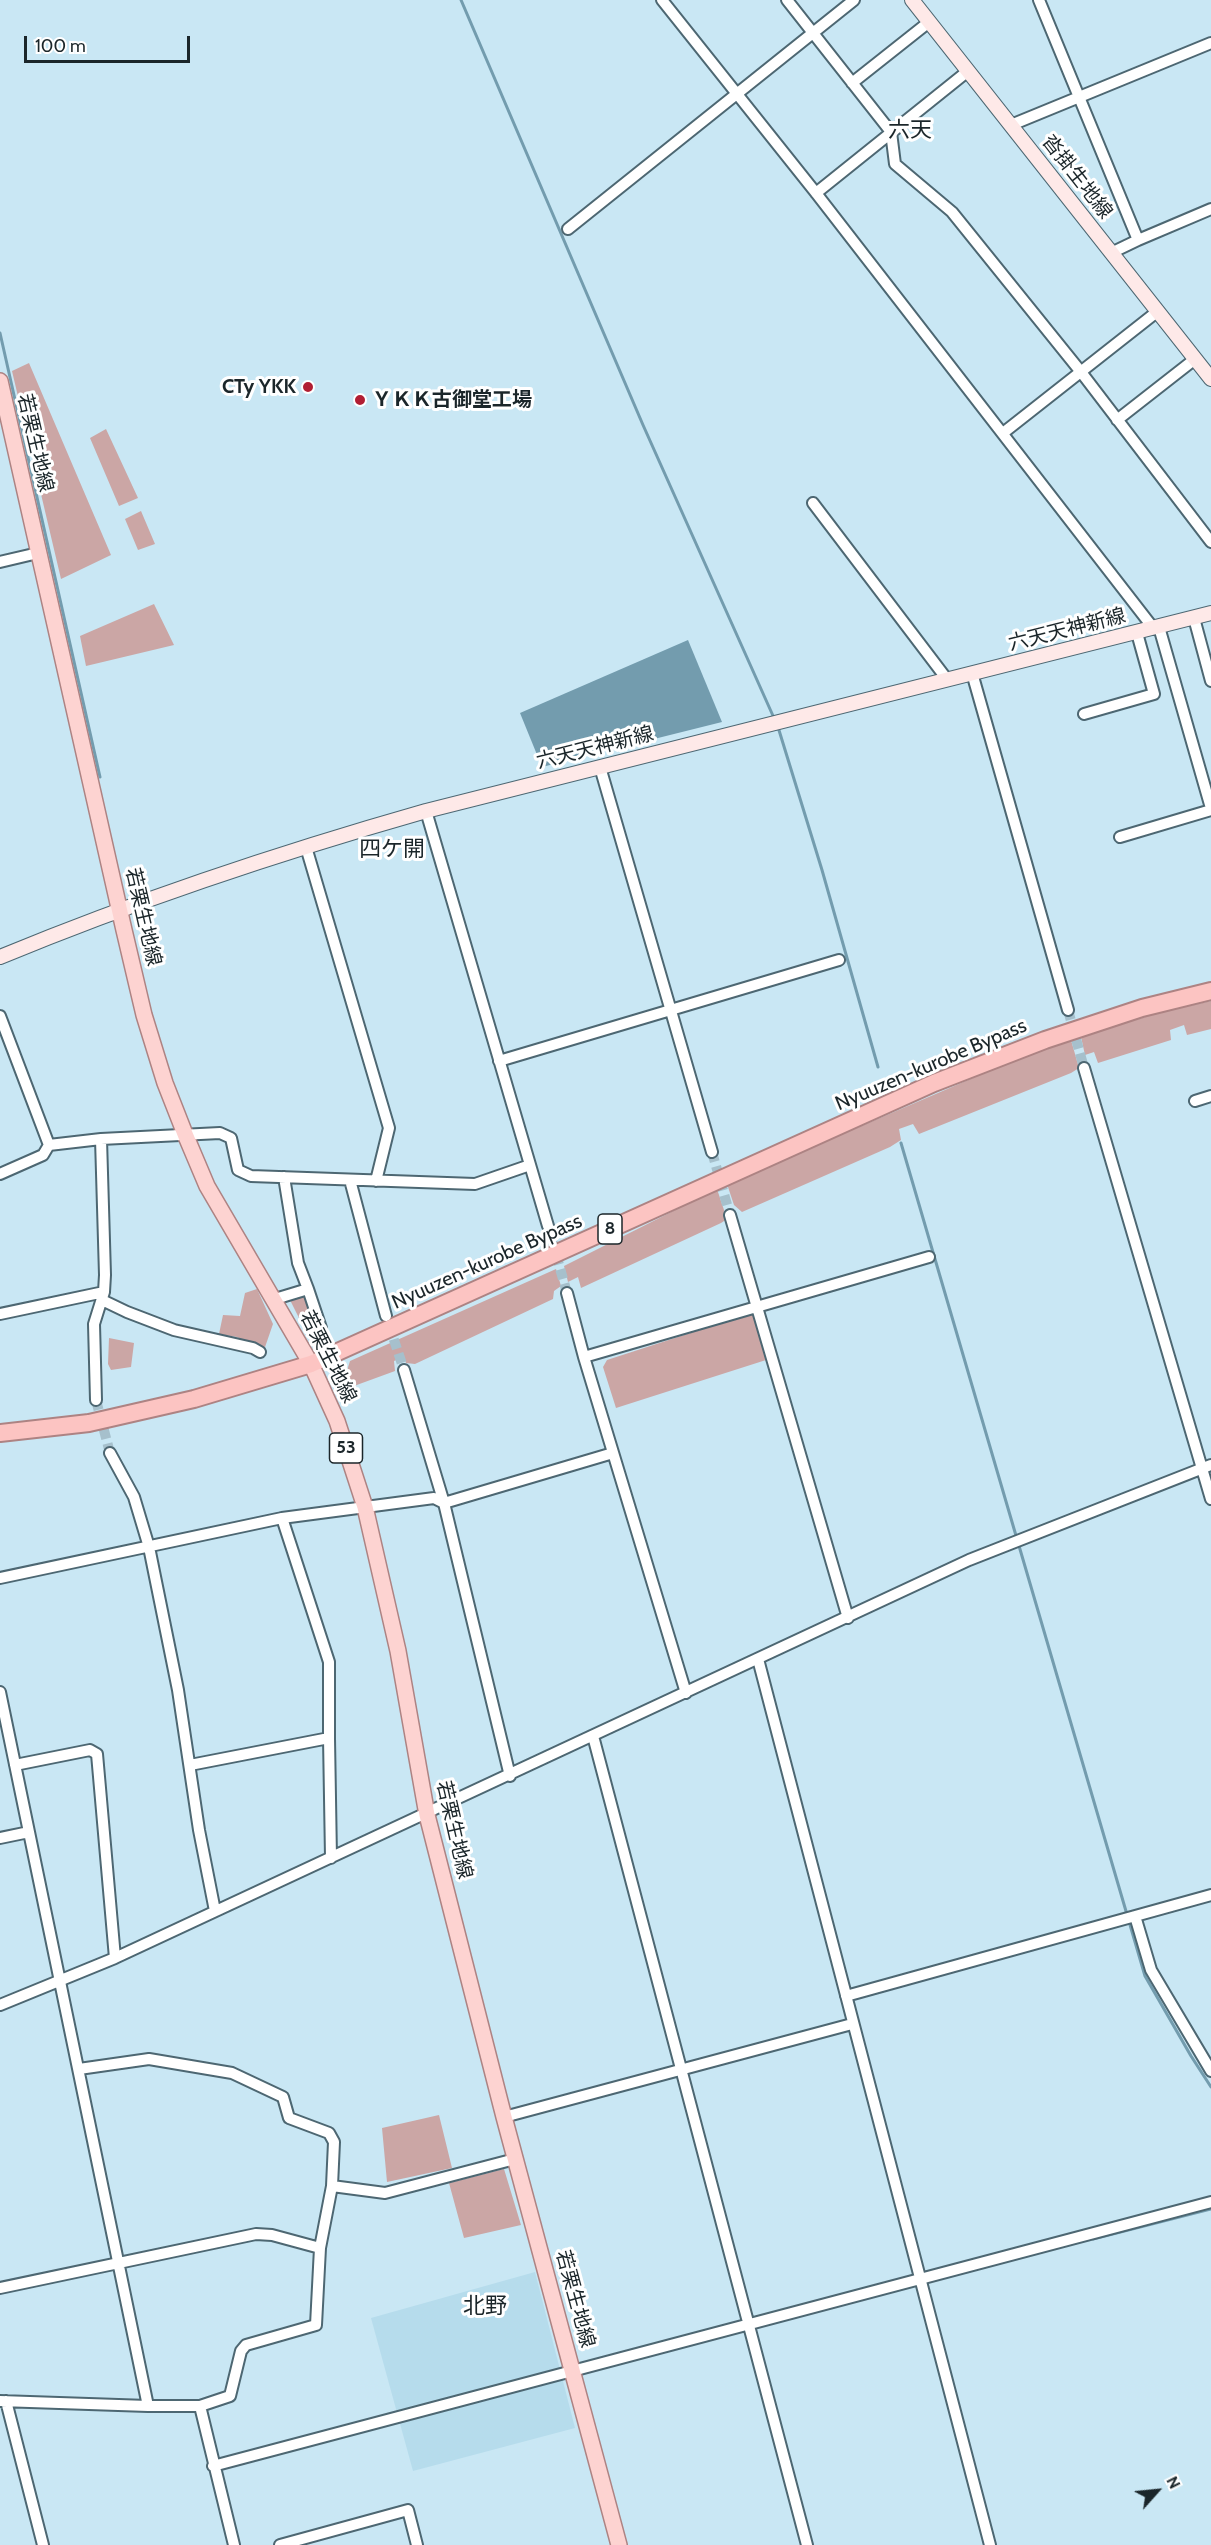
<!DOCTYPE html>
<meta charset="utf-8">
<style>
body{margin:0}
#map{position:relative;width:1211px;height:2545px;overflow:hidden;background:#c9e7f4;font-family:Cabin,sans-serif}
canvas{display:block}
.north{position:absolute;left:1127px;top:2461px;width:60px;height:60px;-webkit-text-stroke:4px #fff;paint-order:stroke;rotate:63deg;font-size:16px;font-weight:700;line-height:24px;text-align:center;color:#1b262a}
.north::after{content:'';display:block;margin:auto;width:21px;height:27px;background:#1b262a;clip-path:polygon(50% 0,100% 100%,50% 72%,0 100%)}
.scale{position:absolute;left:24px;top:36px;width:166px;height:27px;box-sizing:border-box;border:3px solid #1b262a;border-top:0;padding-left:8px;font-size:18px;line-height:21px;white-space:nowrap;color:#1b262a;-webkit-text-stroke:4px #fff;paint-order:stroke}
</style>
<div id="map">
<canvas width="1211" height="2545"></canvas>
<div class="north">N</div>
<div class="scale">100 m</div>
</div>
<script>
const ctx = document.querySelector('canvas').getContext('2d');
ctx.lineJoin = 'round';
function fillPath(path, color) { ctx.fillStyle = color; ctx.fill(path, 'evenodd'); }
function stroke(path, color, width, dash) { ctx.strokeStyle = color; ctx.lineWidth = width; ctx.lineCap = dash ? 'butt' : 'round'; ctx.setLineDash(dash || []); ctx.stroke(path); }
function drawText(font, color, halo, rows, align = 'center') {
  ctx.font = font + ' Cabin,"Noto Sans JP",sans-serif'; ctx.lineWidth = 6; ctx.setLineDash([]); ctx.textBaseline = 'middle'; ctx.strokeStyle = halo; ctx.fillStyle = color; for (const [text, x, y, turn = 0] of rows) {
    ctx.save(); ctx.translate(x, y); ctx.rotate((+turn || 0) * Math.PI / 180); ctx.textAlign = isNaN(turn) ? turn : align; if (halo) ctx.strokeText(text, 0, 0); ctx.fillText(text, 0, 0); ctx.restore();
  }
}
const built = new Path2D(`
 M535,2272L575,2428L413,2471L371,2318Z`);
const green = new Path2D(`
 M29,363L111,555L61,579L12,371Z
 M106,429L138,498L119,506L90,438Z
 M141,511L155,544L138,550L125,519Z
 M154,604L174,645L86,666L80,636Z
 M1211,1001V1029L1187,1035L1184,1025L1170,1030L1171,1040L1098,1063L1094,1052L1085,1055L1081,1037L1158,1013Z
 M1071,1040L1079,1068L1071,1073L919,1134L913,1124L899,1129L901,1140L890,1147L742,1212L734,1205L727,1184L989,1071Z
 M717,1189L727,1219L721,1223L581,1288L578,1277L568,1282L564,1266Z
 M556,1269L561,1286L554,1291L553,1299L415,1364L406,1363L404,1357L394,1361L395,1371L354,1386L345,1404L340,1393L350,1361Z
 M257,1289L273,1324L264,1350L237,1337L219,1334L223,1315L240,1316L245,1293Z
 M305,1296L317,1327L303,1326L290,1300Z
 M752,1313L766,1360L616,1408L603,1367L607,1360Z
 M109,1338L134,1343L131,1367L111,1370L108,1364Z
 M439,2115L452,2168L387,2182L382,2128Z
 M504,2169L521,2225L464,2238L449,2183Z`);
const water = new Path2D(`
 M688,640L722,722L542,767L520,713Z`);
const stream = new Path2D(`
 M461,0L643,425L774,718
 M0,333L100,777
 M778,727L822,870L878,1067
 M901,1143L1145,1976L1191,2056L1211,2087
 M1093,2239L1211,2209`);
const minorTunnel = new Path2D(`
 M1068,1010L1084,1068
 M712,1152L730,1215
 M548,1226L567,1293
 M389,1325L404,1370
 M96,1400L110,1453`);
const minor = new Path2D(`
 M662,0L816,193L1154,629
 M787,0L891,132L895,164L952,212L1081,372L1211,542
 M1039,0L1138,240L1111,253
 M852,83L929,22
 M1011,125L1211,43
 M816,193L968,71
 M568,229L854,0
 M1138,240L1211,209
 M1117,420L1195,359
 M1003,433L1158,311
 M813,503L946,678
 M0,562L38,553
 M1194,618L1211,681
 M1159,627L1211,808
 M972,673L1068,1010
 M1084,714L1154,694L1137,633
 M600,767L712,1152
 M426,811L548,1226
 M1120,837L1211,810
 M306,847L389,1128L376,1181
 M0,1016L49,1145L101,1139
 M499,1061L839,960
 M1084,1068L1211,1499
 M1195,1101L1211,1096
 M0,1174L43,1155L49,1145
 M350,1180L386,1316
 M730,1215L848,1618
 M308,1289L321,1328
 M567,1293L584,1357L686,1693
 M275,1299L308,1289L298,1263L284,1177
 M102,1300L127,1312L174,1330L253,1348L260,1352
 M0,1314L104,1292
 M584,1357L929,1257
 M404,1370L444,1503L510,1776
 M96,1400L94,1324L104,1292L105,1275L101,1139L220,1133L231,1138L238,1170L251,1176L475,1184L530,1165
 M110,1453L134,1497L149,1547L178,1690L199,1830L215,1911
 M0,1578L282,1518L434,1498L444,1503L613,1453
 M758,1659L990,2545
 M0,1692L29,1832
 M593,1736L807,2545
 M329,1738L331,1858
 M15,1765L90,1750L97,1754L115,1958
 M190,1765L329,1738V1662L282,1518
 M0,1838L29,1832L148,2406H200L230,2396L241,2351L246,2345L316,2325L320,2248L332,2186L385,2193L515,2159
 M1135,1916L1151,1970L1211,2071
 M846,1996L1211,1895
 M0,2005L115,1958L969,1560L1211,1465
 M79,2069L149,2059L232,2073L283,2097L289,2118L329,2133L334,2142L332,2186
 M504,2117L852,2024
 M0,2288L256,2234L272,2235L320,2248
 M0,2401L148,2406
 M6,2401L43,2545
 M200,2406L234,2545
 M213,2466L1211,2202
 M280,2545L408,2510L417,2545`);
const secondary = new Path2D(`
 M912,0L1211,379
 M0,957C138,900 282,852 426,811L1211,613`);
const primary = new Path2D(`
 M0,381L124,930L144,1015L165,1083L185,1134L207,1186L311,1364L337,1421L365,1507L398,1651L427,1815L504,2117L619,2545`);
const trunk = new Path2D(`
 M0,1433L89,1423L194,1399L311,1364L934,1083L1045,1040L1142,1008L1211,991`);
const markers = [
 [308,387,6,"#b11e33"],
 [360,400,6,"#b11e33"]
];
const shields = [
 [610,1229,24],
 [346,1448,33]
];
const shieldNames = [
 ["8",610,1229],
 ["53",346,1448]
];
const streetNames = [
 ["沓掛生地線",1077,177,52],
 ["若栗生地線",35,443,77],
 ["六天天神新線",1067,630,-14],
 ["六天天神新線",595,748,-14],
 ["若栗生地線",143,917,77],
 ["Nyuuzen-kurobe Bypass",931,1065,-23],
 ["Nyuuzen-kurobe Bypass",487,1262,-24],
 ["若栗生地線",328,1357,63],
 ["若栗生地線",454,1830,77],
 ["若栗生地線",575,2299,75]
];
const poiNames = [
 ["CTy YKK",296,387],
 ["ＹＫＫ古御堂工場",372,400,"left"]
];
const quarterNames = [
 ["六天",910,131],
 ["四ケ開",392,850],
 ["北野",485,2307]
];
fillPath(built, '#b6dcec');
fillPath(green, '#cba6a5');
fillPath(water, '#739cae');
stroke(stream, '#739cae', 3);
stroke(minorTunnel, '#a6c0cc', 10, [10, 5]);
stroke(minor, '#4d6772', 14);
stroke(secondary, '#4d6772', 16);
stroke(primary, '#ad8383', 18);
stroke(trunk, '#ad8383', 20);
stroke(minor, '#fff', 10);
stroke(secondary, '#fee9e8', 14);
stroke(primary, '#fdd3d1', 15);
stroke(trunk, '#fcc4c2', 16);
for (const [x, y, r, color] of markers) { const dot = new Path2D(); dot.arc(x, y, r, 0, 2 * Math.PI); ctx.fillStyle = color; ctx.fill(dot); stroke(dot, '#fff', 2); }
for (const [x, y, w] of shields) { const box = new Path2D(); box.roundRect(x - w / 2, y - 15, w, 30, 4.5); ctx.fillStyle = '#fff'; ctx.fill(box); stroke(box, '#1b262a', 1.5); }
drawText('bold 18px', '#1b262a', null, shieldNames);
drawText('20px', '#1b262a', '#fff', streetNames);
drawText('bold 20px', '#1b262a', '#fff', poiNames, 'right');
drawText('22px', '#1b262a', '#fff', quarterNames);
</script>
